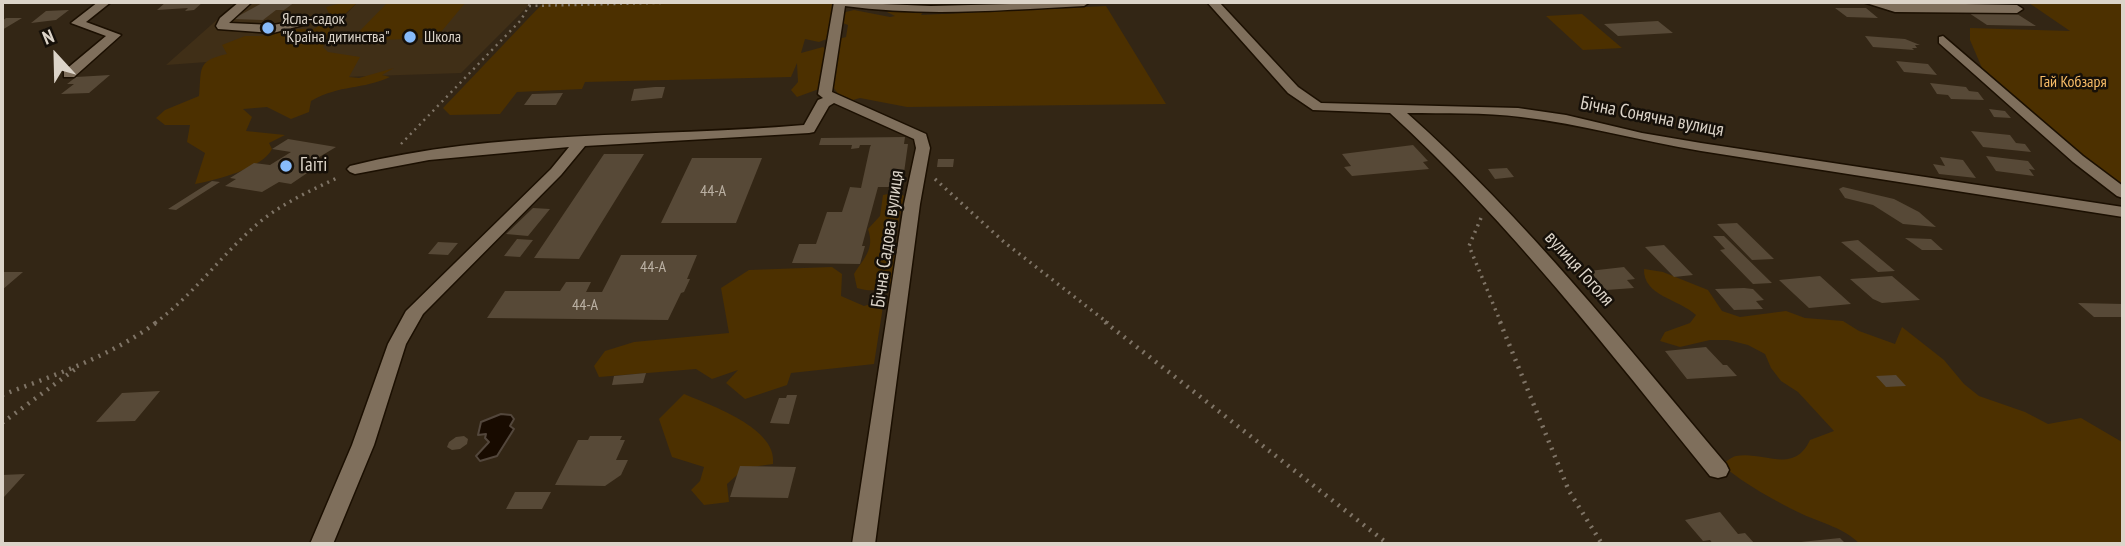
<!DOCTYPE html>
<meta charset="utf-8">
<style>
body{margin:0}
#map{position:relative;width:2125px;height:546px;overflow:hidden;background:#332615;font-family:"PT Sans Narrow",sans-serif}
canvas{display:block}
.frame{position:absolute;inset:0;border:4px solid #dcd4c9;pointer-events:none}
.north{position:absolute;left:21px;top:21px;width:70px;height:70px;-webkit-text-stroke:5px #161009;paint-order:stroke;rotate:338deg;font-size:19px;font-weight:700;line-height:28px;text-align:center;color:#dcd4c9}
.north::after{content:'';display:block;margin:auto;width:24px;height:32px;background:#dcd4c9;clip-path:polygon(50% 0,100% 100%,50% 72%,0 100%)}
</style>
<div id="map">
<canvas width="2125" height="546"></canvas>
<div class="frame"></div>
<div class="north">N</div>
</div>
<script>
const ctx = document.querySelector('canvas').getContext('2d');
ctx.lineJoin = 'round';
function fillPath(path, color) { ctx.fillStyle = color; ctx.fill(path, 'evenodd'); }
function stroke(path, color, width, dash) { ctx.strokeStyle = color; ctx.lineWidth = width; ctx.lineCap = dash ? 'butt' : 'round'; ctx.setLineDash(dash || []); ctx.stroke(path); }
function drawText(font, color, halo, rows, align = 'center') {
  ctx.font = font + ' "PT Sans Narrow",sans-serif'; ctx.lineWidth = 5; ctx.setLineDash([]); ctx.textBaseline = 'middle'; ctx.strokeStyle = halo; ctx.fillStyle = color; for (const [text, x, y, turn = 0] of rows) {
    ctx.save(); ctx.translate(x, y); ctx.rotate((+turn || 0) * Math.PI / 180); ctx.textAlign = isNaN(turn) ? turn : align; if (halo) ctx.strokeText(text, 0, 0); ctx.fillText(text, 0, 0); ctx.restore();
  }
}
const built = new Path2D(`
 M237,2H355L302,55L166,65Z
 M358,2H532L461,73L282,79Z`);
const green = new Path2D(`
 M346,2L357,3L331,27L323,47L328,52L360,57L349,77L359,78L394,68L382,75L390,77C362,90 341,84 311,101L309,112L291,119L267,107L243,109L252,117L246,131L285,135L269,143L272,149C263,168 216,180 195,184L205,153L187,142L190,125H165L156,118L165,110L199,96C202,68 196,61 227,54L222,45L245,36H261L292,29H314L331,18L326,7Z
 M388,2H466L436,38L350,41Z
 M544,2H819V4L837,3L836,24L828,28L837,35L819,42L805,39L801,53L823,47L831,53L819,89L797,97L791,90L798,82L797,63L791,77L585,82L582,89L517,92L500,114L450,115L443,108Z
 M2017,2H2123V187L2090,162L1982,68L1970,40V28L2070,31L2029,3Z
 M1106,6L1166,104L907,107L860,98L849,101L838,94L830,82L835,72L830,68L838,61L831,45L834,40L846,37L848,25L840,22L841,13L854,10L890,17L895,16L887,12L889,10L907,8L923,12L921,15Z
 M1582,14L1622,48L1583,50L1546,16Z
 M898,192L904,196L894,244L898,277C887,290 874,293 857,288L854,274C864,258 875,249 868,229L880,216L883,195Z
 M832,267L842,274L841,296L864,306L884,300L874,364L791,373L787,385L745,399L726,383L738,370L712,379L696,369L599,377L594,366L605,351L634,342L729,333L721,288L749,270Z
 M1644,269L1663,272L1708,290L1722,311L1740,317L1786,311L1805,318L1843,321L1859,331L1895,344L1902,327L1944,360L1964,384L1979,396L2025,412L2048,424L2081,418L2122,442L2123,441V544H1860C1844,528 1822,523 1802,514C1773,500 1746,485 1722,465C1726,462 1731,457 1736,456C1764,451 1794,475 1810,440L1834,431L1798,392L1781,381L1771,368L1765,354L1748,345L1728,340H1710L1680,347L1660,341L1665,332L1690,323L1696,315C1679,299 1643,296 1644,269Z
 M684,394C710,405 778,428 773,464L745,468L727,484L729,502L704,505L691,490L700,481L704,467L672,457L659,419Z`);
const water = new Path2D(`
 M501,414L511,415L514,419L510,426L514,429L497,456L480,461L476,456L489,442L485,438L486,434L478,435L481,422Z`);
const building = new Path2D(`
 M166,2H203L194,10L185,11L188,8L157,10Z
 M264,2H295L284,10H276L263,20L233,19Z
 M1835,8H1866L1878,18L1847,17Z
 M69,10L56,20L31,23L46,11Z
 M1966,11L2014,12L2036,26L1987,25Z
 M6,18H22L2,30V21Z
 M1658,21L1673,33L1618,36L1604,24Z
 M1865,36L1905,39L1920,45H1915L1917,48H1912L1914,50L1873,47Z
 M1896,61L1928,64L1937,75L1904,72Z
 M110,75L89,93L61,94L74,84H67L76,77Z
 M1930,83L1966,87L1969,91L1978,92L1984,100L1951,99L1948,95L1937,94Z
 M655,87H665L662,98L631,101L634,89Z
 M563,93L556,105H524L532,94Z
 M1989,109L2005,111L2011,118L1994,117Z
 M1971,131L2010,135L2016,143L2025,144L2031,152L1983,147Z
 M905,137L904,144H908L902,187H878L862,246H865L860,264L792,263L799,244H816L827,212H842L850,187L861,188L870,147L871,145H860L859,148L851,149L852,145H819L821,138Z
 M288,139L336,147L306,165L316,167L291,184L279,182L262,192L225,186L236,179L230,178L254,163L270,165L291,152L272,149Z
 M1413,145L1428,161L1423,162L1429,169L1352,176L1344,167L1351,166L1342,154Z
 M604,154H644L579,259L534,258Z
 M1986,156L2028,161L2035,170L2029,169L2034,176L1996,171Z
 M1940,157L1963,160L1976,178L1939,174L1933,164L1945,166Z
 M692,158H762L736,223H661Z
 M938,159H954L953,167H937Z
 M1507,168L1514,177L1495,179L1488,169Z
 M212,181L220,182L176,210L168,209Z
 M1843,187L1894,199L1919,212L1936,227L1903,224L1873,205L1845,198L1839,189Z
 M533,208L550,209L528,236L506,234Z
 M1737,223L1774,259L1752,260L1717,224Z
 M1713,236H1724L1772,283L1753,284L1720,250L1725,249Z
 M1905,238L1931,239L1943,250H1922Z
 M517,239L533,240L520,257L504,256Z
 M1858,240L1895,271L1878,272L1841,242Z
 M438,242L458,243L448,255L428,254Z
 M1664,245L1693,275L1674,277L1645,247Z
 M621,255H697L687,279H690L684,292L681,293L668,320L487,318L505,291H560L566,282H591L586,292H602Z
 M1624,267L1635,279L1627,280L1634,288L1606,290L1589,271Z
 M2,272H23L2,290Z
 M1820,276L1851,304L1809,308L1779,280Z
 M1892,276L1920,300L1882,303L1873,299L1850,279Z
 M1744,288L1753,289L1764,300L1756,301L1763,309L1734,310L1715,289Z
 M2078,303L2123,304V317H2094Z
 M1706,347L1723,365H1727L1737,376L1687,379L1665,351Z
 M646,373L643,383L612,385L614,376Z
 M1896,375L1906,386L1886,387L1876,376Z
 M160,391L135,421L96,422L122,393Z
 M787,395H797L789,424L770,423L779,398H786Z
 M464,436L468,439L467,444L460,449L452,450L447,447L449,442L456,437Z
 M590,436H622L620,440H625L616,460H628L621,475L605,486L555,485L578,440H588Z
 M740,466L796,467L788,498L730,497Z
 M25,474L4,497H2V475Z
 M515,492H551L542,509H506Z
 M1720,512L1738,534L1745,533L1755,544H1713L1710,540L1703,541L1685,520Z
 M1840,538L1846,544H1801V542Z`);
const pathFar2 = new Path2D(`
 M529,6L698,2
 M401,144L521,20L531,2`);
const pathFar1 = new Path2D(`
 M935,179L1004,242L1108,323
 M1481,218L1469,246L1501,323
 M155,323C193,295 220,257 255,226C280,204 310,191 339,177`);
const path = new Path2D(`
 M1105,322L1388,544
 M1500,322L1569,491L1602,544
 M2,395C55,375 111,356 157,322
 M2,423L78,367`);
const minor = new Path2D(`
 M98,2H111L86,22L121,35L74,77H64V71L106,36L71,23Z
 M239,2H252L229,23L273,25L301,20L307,24L273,33L218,29L216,26L220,18Z
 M834,2L931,6L1090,2L1084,6C1004,10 925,17 845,6L832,92L926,134L930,148L920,204L875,544H852L904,204L916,148L914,139L834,103L829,106L814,132L809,133L585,146L561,175L423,314L406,344L374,445L333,544H310L352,445L388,344L406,311L551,169L569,147L429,160L355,174L350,172L347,169L350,166C497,129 653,138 804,125L818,100L823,98L818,94Z
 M1207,2H1219L1298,87L1321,103L1518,108L1566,115L1642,133L1701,143L2123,207V217L1701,151C1641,141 1581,124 1521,117C1484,112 1445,114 1407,113C1526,219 1624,343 1726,464L1729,470L1726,476L1718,478L1710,476C1608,350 1510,223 1390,113L1313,110L1288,93Z
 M1863,2L2017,5L2023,9L2017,13L1895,12Z
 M1943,36L2083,156L2123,186V198L2117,196L2073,162L1939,43V37Z`);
const markers = [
 [268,28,7,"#87bbfb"],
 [410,37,7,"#87bbfb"],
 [286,166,7,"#87bbfb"]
];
const farPoinames = [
 ["Ясла-садок",282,19],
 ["\"Країна дитинства\"",282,37],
 ["Школа",424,37]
];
const farParknames = [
 ["Гай Кобзаря",2073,82]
];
const numberNames = [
 ["44-А",713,191],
 ["44-А",653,267],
 ["44-А",585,305]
];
const streetNames = [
 ["Бічна Сонячна вулиця",1652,117,11],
 ["Бічна Садова вулиця",888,239,-82],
 ["вулиця Гоголя",1579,269,48]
];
const poiNames = [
 ["Гаїті",300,166]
];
fillPath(built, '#402f17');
fillPath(green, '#4c3000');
fillPath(water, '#180b00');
stroke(water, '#53473c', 2);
fillPath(building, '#574937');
stroke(minor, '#1b0f01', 3);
stroke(pathFar2, '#7f7466', 2.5, [2, 4.5]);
stroke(pathFar1, '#7f7466', 3.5, [2, 5]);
stroke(path, '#7f7466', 4.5, [2, 6]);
fillPath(minor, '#7f6f5c');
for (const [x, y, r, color] of markers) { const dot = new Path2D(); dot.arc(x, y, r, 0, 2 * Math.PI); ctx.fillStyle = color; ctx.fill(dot); stroke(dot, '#161009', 2.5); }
drawText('16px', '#dcd4c9', '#161009', farPoinames, 'left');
drawText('16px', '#f9bd67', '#161009', farParknames);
drawText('16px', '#bbb1a4', null, numberNames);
drawText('19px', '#dcd4c9', '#161009', streetNames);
drawText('19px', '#dcd4c9', '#161009', poiNames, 'left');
</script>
